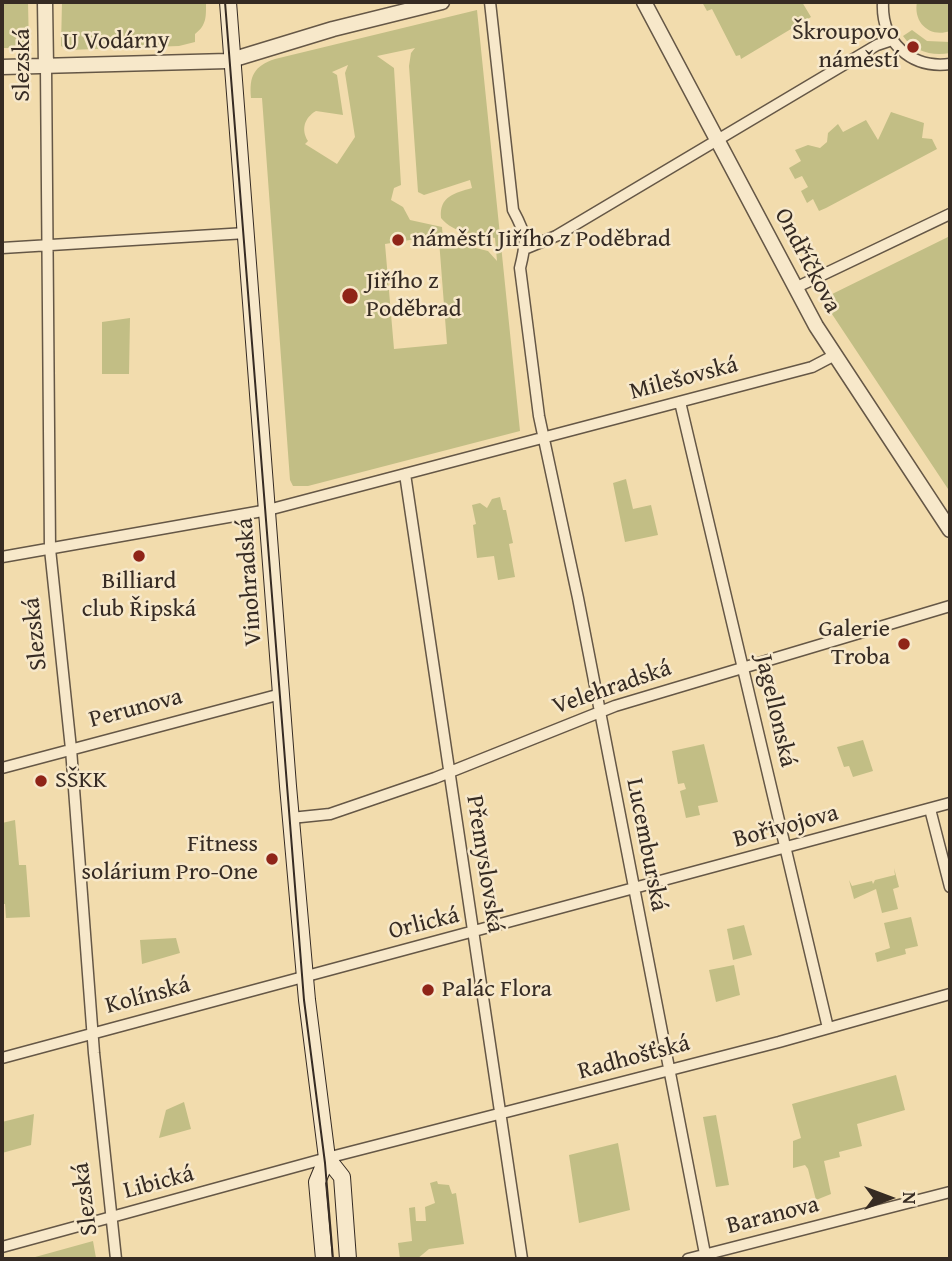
<!DOCTYPE html>
<meta charset="utf-8">
<style>
body{margin:0}
#map{position:relative;width:952px;height:1261px;overflow:hidden;background:#f2dcad;font-family:"Gentium Book Plus",serif}
canvas{display:block}
.frame{position:absolute;inset:0;border:4px solid #362b23;pointer-events:none}
.north{position:absolute;left:854px;top:1163px;width:70px;height:70px;-webkit-text-stroke:5px #f7e8ca;paint-order:stroke;rotate:90deg;font-size:19px;font-weight:700;line-height:28px;text-align:center;color:#362b23}
.north::after{content:'';display:block;margin:auto;width:24px;height:32px;background:#362b23;clip-path:polygon(50% 0,100% 100%,50% 72%,0 100%)}
</style>
<div id="map">
<canvas width="952" height="1261"></canvas>
<div class="frame"></div>
<div class="north">N</div>
</div>
<script>
const ctx = document.querySelector('canvas').getContext('2d');
ctx.lineJoin = 'round';
function fillPath(path, color) { ctx.fillStyle = color; ctx.fill(path, 'evenodd'); }
function stroke(path, color, width, dash) { ctx.strokeStyle = color; ctx.lineWidth = width; ctx.lineCap = dash ? 'butt' : 'round'; ctx.setLineDash(dash || []); ctx.stroke(path); }
function drawText(font, color, halo, rows, align = 'center') {
  ctx.font = font + ' "Gentium Book Plus",serif'; ctx.lineWidth = 5; ctx.setLineDash([]); ctx.textBaseline = 'middle'; ctx.strokeStyle = halo; ctx.fillStyle = color; for (const [text, x, y, turn = 0] of rows) {
    ctx.save(); ctx.translate(x, y); ctx.rotate((+turn || 0) * Math.PI / 180); ctx.textAlign = isNaN(turn) ? turn : align; if (halo) ctx.strokeText(text, 0, 0); ctx.fillText(text, 0, 0); ctx.restore();
  }
}
const green = new Path2D(`
 M2,2H28L29,48H2Z
 M62,2H206C206,16 207,25 195,34V42L179,46L68,50L61,46Z
 M702,2H802L811,17L741,59L740,55L736,56L712,9L707,11Z
 M917,2H950V31C930,38 913,23 917,2Z
 M477,10L520,431L308,486H293L290,480L262,98H251C249,76 254,66 275,59ZM415,48L411,53L409,66L418,192L424,195L470,180L472,188C455,193 439,196 441,218C454,234 476,234 495,238L497,261L488,251L443,240L442,227L410,220L403,207L391,200L394,188L401,185L394,68L377,56ZM348,65L345,73L355,137L337,164L305,144L308,141C301,130 304,118 316,111L343,115L337,75L332,72ZM416,239L439,240L447,344L394,349L385,244Z
 M912,30L927,41L950,42V53C932,56 914,52 903,36Z
 M891,112L924,123L922,138L932,139L937,149L826,208L819,211L813,199L807,203L801,191L808,187L802,176L795,179L789,168L801,161L795,150L808,145L820,148L827,142L828,133L838,124L843,132L866,120L878,140Z
 M950,236V492L822,299Z
 M130,318L129,374H102V322Z
 M626,479L633,509L651,505L658,535L625,542L613,483Z
 M500,497L503,510H506L513,543L509,544L515,577L498,580L494,556L477,558L473,525L476,524L472,505L480,503L487,508L492,499Z
 M863,740L873,771L853,777L849,766L844,767L837,747Z
 M704,744L718,802L698,806L700,815L686,818L680,791L686,789L684,783L678,784L672,751Z
 M15,820L19,865H26L30,917L6,918L5,904H2V823Z
 M894,868L899,887L893,889L898,909L882,913L876,889L854,899L849,880L852,886L872,881L873,884L875,880L895,875Z
 M911,917L918,946L905,949L906,954L877,962L875,953L890,948L884,923Z
 M744,925L752,955L733,960L727,929Z
 M176,938L180,953L142,964L140,940Z
 M734,965L740,995L716,1002L709,970Z
 M896,1075L905,1110L857,1124L862,1146L839,1152L840,1157L824,1161L831,1194L816,1200L808,1169L805,1165L793,1168V1141L801,1138L792,1104Z
 M184,1102L191,1129L159,1138L166,1110Z
 M34,1114L31,1145L2,1153V1122Z
 M716,1115L729,1185L716,1187L703,1117Z
 M618,1143L630,1210L579,1223L569,1155Z
 M437,1181L438,1184L449,1185L452,1194L456,1193L464,1244L429,1249L417,1259H400L398,1243L412,1241L409,1208L415,1207L416,1221H426L425,1207L435,1203L430,1183Z
 M93,1241L96,1258L28,1259Z`);
const minor = new Path2D(`
 M490,2L513,210C527,236 527,240 520,268L539,416L578,598L706,1259
 M883,2C881,42 911,69 950,64
 M46,67L50,549L71,749L94,1053L116,1259
 M2,248L246,233
 M527,248L556,236L877,45L892,40
 M795,288L950,214
 M680,402L828,1028
 M405,474L522,1259
 M2,557L268,510L812,367L833,356
 M2,768L281,694
 M930,809L950,887
 M291,818L330,814L435,778L615,706L950,606
 M2,1058C317,971 634,891 950,803
 M2,1247L327,1158L779,1042L950,994
 M688,1259L950,1192`);
const tertiary = new Path2D(`
 M45,2L46,67
 M644,2L816,326L950,530
 M2,67L228,61L333,29L442,2`);
const secondary = new Path2D(`
 M228,2L288,786L307,1000L327,1158L317,1182L324,1259
 M327,1158L342,1177L348,1259`);
const tram = new Path2D(`
 M225,2L304,1000L325,1163L333,1259`);
const markers = [
 [913,47,7,"#8f2418"],
 [398,240,7,"#8f2418"],
 [350,296,9,"#8f2418"],
 [139,556,7,"#8f2418"],
 [904,644,7,"#8f2418"],
 [41,781,7,"#8f2418"],
 [272,859,7,"#8f2418"],
 [428,990,7,"#8f2418"]
];
const poiNames = [
 ["Škroupovo",899,33,"right"],
 ["náměstí",899,61,"right"],
 ["náměstí Jiřího z Poděbrad",412,240],
 ["Jiřího z",366,282],
 ["Poděbrad",366,310],
 ["Billiard",139,582,"center"],
 ["club Řipská",139,610,"center"],
 ["Galerie",890,630,"right"],
 ["Troba",890,658,"right"],
 ["SŠKK",55,781],
 ["Fitness",258,845,"right"],
 ["solárium Pro-One",258,873,"right"],
 ["Palác Flora",442,990]
];
const streetNames = [
 ["U Vodárny",116,42,-1],
 ["Slezská",23,65,-90],
 ["Ondříčkova",807,261,62],
 ["Milešovská",684,379,-15],
 ["Vinohradská",250,582,-94],
 ["Slezská",36,634,-96],
 ["Velehradská",612,688,-19],
 ["Perunova",136,709,-15],
 ["Jagellonská",775,711,77],
 ["Bořivojova",786,827,-15],
 ["Lucemburská",646,845,79],
 ["Přemyslovská",484,864,81],
 ["Orlická",424,924,-14],
 ["Kolínská",148,996,-15],
 ["Radhošťská",634,1058,-15],
 ["Libická",159,1183,-15],
 ["Slezská",86,1199,-97],
 ["Baranova",773,1216,-14]
];
fillPath(green, '#c2be85');
stroke(minor, '#655746', 13);
stroke(tertiary, '#655746', 17);
stroke(secondary, '#362b23', 18);
stroke(minor, '#f7e8ca', 10);
stroke(tertiary, '#f7e8ca', 14);
stroke(secondary, '#f7e8ca', 16);
stroke(tram, '#362b23', 2);
for (const [x, y, r, color] of markers) { const dot = new Path2D(); dot.arc(x, y, r, 0, 2 * Math.PI); ctx.fillStyle = color; ctx.fill(dot); stroke(dot, '#f7e8ca', 2.5); }
drawText('24px', '#362b23', '#f7e8ca', poiNames, 'left');
drawText('24px', '#362b23', '#f7e8ca', streetNames);
</script>
